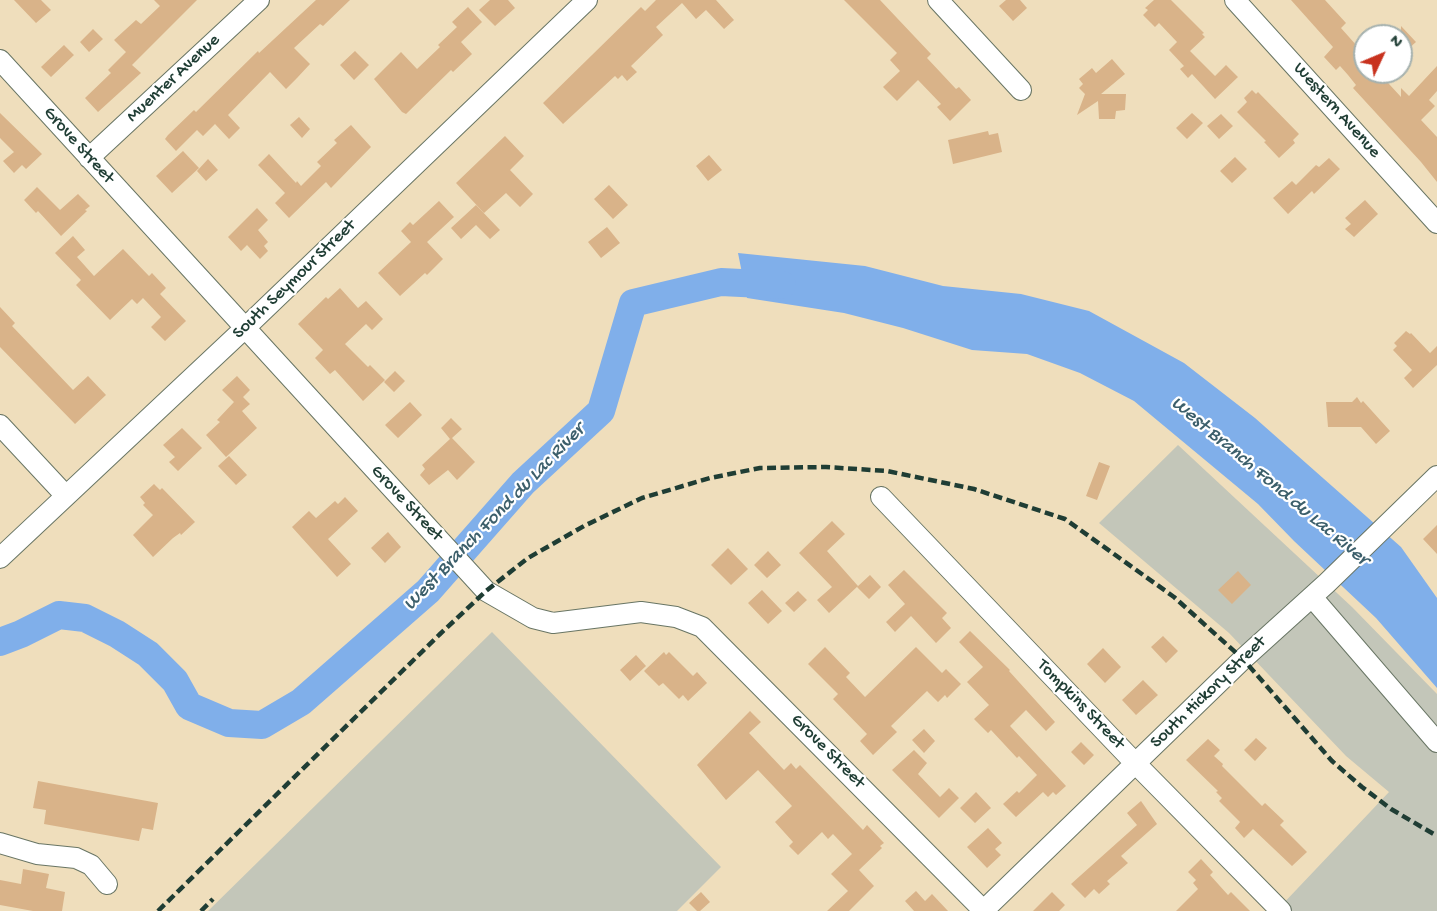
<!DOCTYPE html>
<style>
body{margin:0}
#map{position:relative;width:1437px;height:911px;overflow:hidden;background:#efdebc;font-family:"Gochi Hand",sans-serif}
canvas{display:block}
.north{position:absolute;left:1353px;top:24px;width:60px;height:60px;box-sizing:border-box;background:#fff;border:2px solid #a5b1ae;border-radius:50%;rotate:46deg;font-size:16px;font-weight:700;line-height:24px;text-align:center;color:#1f3d34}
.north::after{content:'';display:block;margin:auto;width:21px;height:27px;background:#c8321e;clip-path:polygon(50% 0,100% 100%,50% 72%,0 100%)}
</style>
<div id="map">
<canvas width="1437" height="911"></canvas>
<div class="north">N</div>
</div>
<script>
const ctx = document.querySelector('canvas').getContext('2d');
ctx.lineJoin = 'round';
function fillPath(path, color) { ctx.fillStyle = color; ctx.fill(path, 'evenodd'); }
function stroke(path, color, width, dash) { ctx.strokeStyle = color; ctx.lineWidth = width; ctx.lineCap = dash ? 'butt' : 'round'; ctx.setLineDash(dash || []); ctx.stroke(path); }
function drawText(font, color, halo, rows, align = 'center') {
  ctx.font = font + ' "Gochi Hand",sans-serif'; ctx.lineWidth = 4.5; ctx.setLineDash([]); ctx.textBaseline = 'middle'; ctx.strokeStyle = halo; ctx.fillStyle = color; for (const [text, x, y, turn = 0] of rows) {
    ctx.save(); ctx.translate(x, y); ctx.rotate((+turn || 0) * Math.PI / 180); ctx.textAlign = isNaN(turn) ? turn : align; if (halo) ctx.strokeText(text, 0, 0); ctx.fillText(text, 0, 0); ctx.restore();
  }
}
const industrial = new Path2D(`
 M1178,445L1352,607L1437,694V911H1281L1279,908L1389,792L1346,756L1229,633L1099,523Z
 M492,632L721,867L677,911H208Z`);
const water = new Path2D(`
 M738,253L865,266L943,286L1021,294L1089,311L1184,363L1255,418L1401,547L1437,598V688L1376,618L1294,541L1258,504L1134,401L1080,373L1027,354L972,350L903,328L844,313L747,298Z`);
const river = new Path2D(`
 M0,642L21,634L59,615L85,618L117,634L148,654L175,681L189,706L229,723L262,725L301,702L428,591L523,483L601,411L633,303L721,282L782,285`);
const building = new Path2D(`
 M14,0H41L51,10L36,23Z
 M154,0H197L132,65L141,73L98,112L85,98L111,73L108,70L126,52L114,40L136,20L141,24L160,6Z
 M316,0H350L323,26L320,24L294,48L310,64L297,78L286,89L270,72L228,115L240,128L229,139L215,124L203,136L197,130L176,151L165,139L168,135L194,110L196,112L258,51L259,53Z
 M490,0H508L515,8L495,26L479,10Z
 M656,0H716L734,20L724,29L706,10L696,19L682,3L656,27L663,35L631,66L637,72L627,81L622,75L618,79L615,76L563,124L543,103L641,7L645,11Z
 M844,0H880L931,54L927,58L956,89L959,87L971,100L950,121L937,107L941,104L918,80L897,101L883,87L900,71L890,60L897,53Z
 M1006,0H1020L1027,8L1013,21L999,6Z
 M1154,0H1171L1204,33L1202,34L1205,37L1190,51L1215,76L1226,65L1238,77L1215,99L1192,74L1188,78L1180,69L1184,66L1169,50L1177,42L1159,23L1155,27L1143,15L1148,10L1145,8Z
 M1291,0H1325L1346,23L1341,28L1357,46L1365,38V72H1378L1401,97V88L1409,96L1437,66V91L1429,100L1435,106L1421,120L1437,137V182L1421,162L1353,88L1356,85L1348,75L1340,66L1336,70L1324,57L1333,47Z
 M468,7L482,22L461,42L472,54L453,72L451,70L406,114L402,112L374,79L401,52L417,69L440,47L438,45L457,27L452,22Z
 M1401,26L1416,42L1401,55Z
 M93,29L103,39L89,52L80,42Z
 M64,45L74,55L51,77L41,67Z
 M355,51L369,65L354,80L340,65Z
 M1112,59L1125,74L1101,94H1126L1125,110L1116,111L1115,119H1099L1098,101L1077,115L1085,94L1079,88L1083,84L1079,79L1092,68L1096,73Z
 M1252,90L1256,94L1258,92L1299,134L1293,140L1295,143L1279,158L1264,142L1266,141L1237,112L1247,102L1244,98Z
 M0,113L42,154L26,169L22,165L14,173L3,161L14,152L0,138Z
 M1192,113L1203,123L1187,139L1176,128Z
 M1221,114L1233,126L1219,139L1207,126Z
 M299,117L310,129L302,138L290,125Z
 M351,125L371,147L331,188L326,182L289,218L275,203L285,193L258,165L269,154L296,183L297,181L301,186L321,166L317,162L337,143L334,140Z
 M988,131L989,135L998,133L1002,152L953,164L948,140Z
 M505,136L524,156L510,170L533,194L520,207L506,193L484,213L456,183Z
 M183,151L199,168L172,193L156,176Z
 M709,155L722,170L708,181L696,166Z
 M1235,157L1247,169L1232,183L1220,171Z
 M1329,158L1340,169L1314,194L1312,191L1288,214L1273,198L1292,181L1296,185L1316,165L1319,167Z
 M208,159L218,170L206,181L197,171Z
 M609,185L628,205L613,219L594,199Z
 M37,187L60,210L78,194L90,206L85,210L87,211L61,236L38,211L36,213L24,200Z
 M1365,200L1378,214L1354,237L1345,229L1351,224L1345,218Z
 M439,201L454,217L427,242L443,259L427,275L425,273L400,296L378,273L411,242L401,231L410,222L413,225Z
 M476,205L500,230L490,239L476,225L461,239L451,228Z
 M257,208L268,220L258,230L268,242L264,246L268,251L260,259L247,245L241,251L228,237Z
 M607,227L620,243L601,258L588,242Z
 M73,236L85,250L77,257L94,276L123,249L149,276L152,273L166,288L160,294L186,321L165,341L151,327L161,317L143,298L137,304L132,299L110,320L76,285L81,280L55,253Z
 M340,288L358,308L366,301L383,319L372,330L366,324L345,344L368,367L370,365L385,380L363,401L335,370L330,374L315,358L323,350L298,324L326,297L328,299Z
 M0,307L15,323L12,326L73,390L88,376L106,395L75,424L0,347Z
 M1406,331L1410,334L1411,333L1430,353L1437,346V365L1413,388L1404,378L1412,370L1393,350L1397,346L1394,343Z
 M395,371L405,381L394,392L384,382Z
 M237,376L250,390L243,397L250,404L242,411L257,428L226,457L206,435L220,422L217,420L234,402L222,390Z
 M1357,397L1361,403L1363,401L1390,431L1376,444L1361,427H1328L1326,402H1352Z
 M410,402L422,415L398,438L385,425Z
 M451,418L462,429L452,438L475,462L457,480L448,470L429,485L420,475L425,469L422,465L450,439L441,428Z
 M182,428L202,448L178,471L169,462L175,457L163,445Z
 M229,456L247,475L236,485L218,466Z
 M1099,462L1110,466L1097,500L1086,496Z
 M154,484L160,490L162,488L195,522L181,535L180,533L173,538L153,557L133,535L153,515L143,505L145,503L140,497Z
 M345,497L358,511L328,539L351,564L337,577L292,527L309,511L316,518L335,501L338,504Z
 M832,521L845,534L827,551L858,586L829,613L817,600L832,587L799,553Z
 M1437,525V554L1423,539Z
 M388,532L401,547L385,563L371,548Z
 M728,548L748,569L731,585L711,565Z
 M768,551L781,565L767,578L754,565Z
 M904,570L947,613L942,618L951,628L936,643L911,616L895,632L886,622L905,604L888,585Z
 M1238,571L1251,585L1232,604L1218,590Z
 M870,575L881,587L869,599L857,587Z
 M762,590L782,611L768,624L748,603Z
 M798,591L807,600L794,612L785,603Z
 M970,631L1010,670L1009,671L1055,722L1046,731L1026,710L1010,726L1066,786L1056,795L1053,792L1048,797L1043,792L1016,817L1003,804L1017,791L1019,793L1037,775L1019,756L1017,758L991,730L988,733L974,719L989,705L967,682L983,667L959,642Z
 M1163,636L1178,651L1166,663L1151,647Z
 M825,647L850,673L846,677L865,697L916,647L942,673L946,669L961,684L947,698L945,695L938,702L927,691L891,726L897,732L873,755L860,741L867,734L833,699L838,694L808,664Z
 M1103,648L1121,667L1105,683L1087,664Z
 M664,652L666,655L669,652L693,676L697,672L707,683L688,701L683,695L679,699L663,683L659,686L644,671Z
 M636,655L646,666L630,681L620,670Z
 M1143,680L1158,695L1136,715L1122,700Z
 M750,711L761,722L749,733L784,770L791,763L796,769L800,765L863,830L867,825L884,843L880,846L882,848L859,870L874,886L849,911H827L848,891L831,874L852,854L833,834L828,839L822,832L798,855L789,846L793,842L775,822L792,806L758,770L726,800L697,765Z
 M924,729L935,741L924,753L912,740Z
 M1256,738L1267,748L1255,761L1244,750Z
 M1208,739L1220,750L1214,756L1223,764L1222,766L1262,806L1265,803L1284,821L1280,825L1307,852L1292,866L1253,829L1244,838L1235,828L1240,822L1219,801L1222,798L1216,792L1218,791L1186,760Z
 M1081,742L1094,755L1084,765L1071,752Z
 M914,750L927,763L918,774L940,797L949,788L959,798L939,818L892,770Z
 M38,781L158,803L153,830L142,828L139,841L44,824L46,810L33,808Z
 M976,792L991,808L975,823L960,808Z
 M1141,801L1157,824L1121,856L1128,863L1107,881L1110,884L1099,894L1094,889L1085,898L1071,884L1137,825L1127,813Z
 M988,828L1002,843L995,849L1001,855L987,868L967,847Z
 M1201,859L1213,872L1210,875L1228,895L1231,892L1250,911H1176L1198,889L1193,883L1196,880L1188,872Z
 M23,869L49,874L46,888L65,892L62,911H33L0,905V880L21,884Z
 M916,891L925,901L932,894L948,911H914L905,901Z
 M701,892L710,902L700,911H697L689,903Z
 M1052,892L1065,905L1059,911H1033Z`);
const minor = new Path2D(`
 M938,0L1021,90
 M1235,0L1437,223
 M0,60L486,591L533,618L553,623L641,612L676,617L702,627L984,911
 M89,158L259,0
 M0,425L66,496
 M881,497L1136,764L1281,911
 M0,558L245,328L587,0
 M1312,597L1437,742
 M0,843L37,854L76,858L91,865L107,884
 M983,911L1243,659L1327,583L1437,476`);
const rail = new Path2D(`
 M158,911L439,635L486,591L528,558L584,526L642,498L710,478L760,468L826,467L887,471L974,489L1065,519L1174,597L1243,659L1332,761L1362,787L1391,809L1437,836
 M201,911L213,899`);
const streetNames = [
 ["Muenter Avenue",174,79,-43],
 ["Western Avenue",1336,111,48],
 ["Grove Street",78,146,48],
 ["South Seymour Street",295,280,-44],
 ["Grove Street",406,504,47],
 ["South Hickory Street",1209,693,-44],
 ["Tompkins Street",1080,705,46],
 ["Grove Street",827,752,45]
];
const waterNames = [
 ["West Branch Fond du Lac River",1269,482,40],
 ["West Branch Fond du Lac River",495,518,-46]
];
fillPath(industrial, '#c3c6b9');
fillPath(water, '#80afea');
stroke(river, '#80afea', 28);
fillPath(building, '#d9b389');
stroke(minor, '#687564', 22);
stroke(minor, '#fff', 20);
stroke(rail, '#1f3d34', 4.5, [9, 4.5]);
drawText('18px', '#1f3d34', '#fff', streetNames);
drawText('italic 20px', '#3c5f6b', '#fff', waterNames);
</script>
